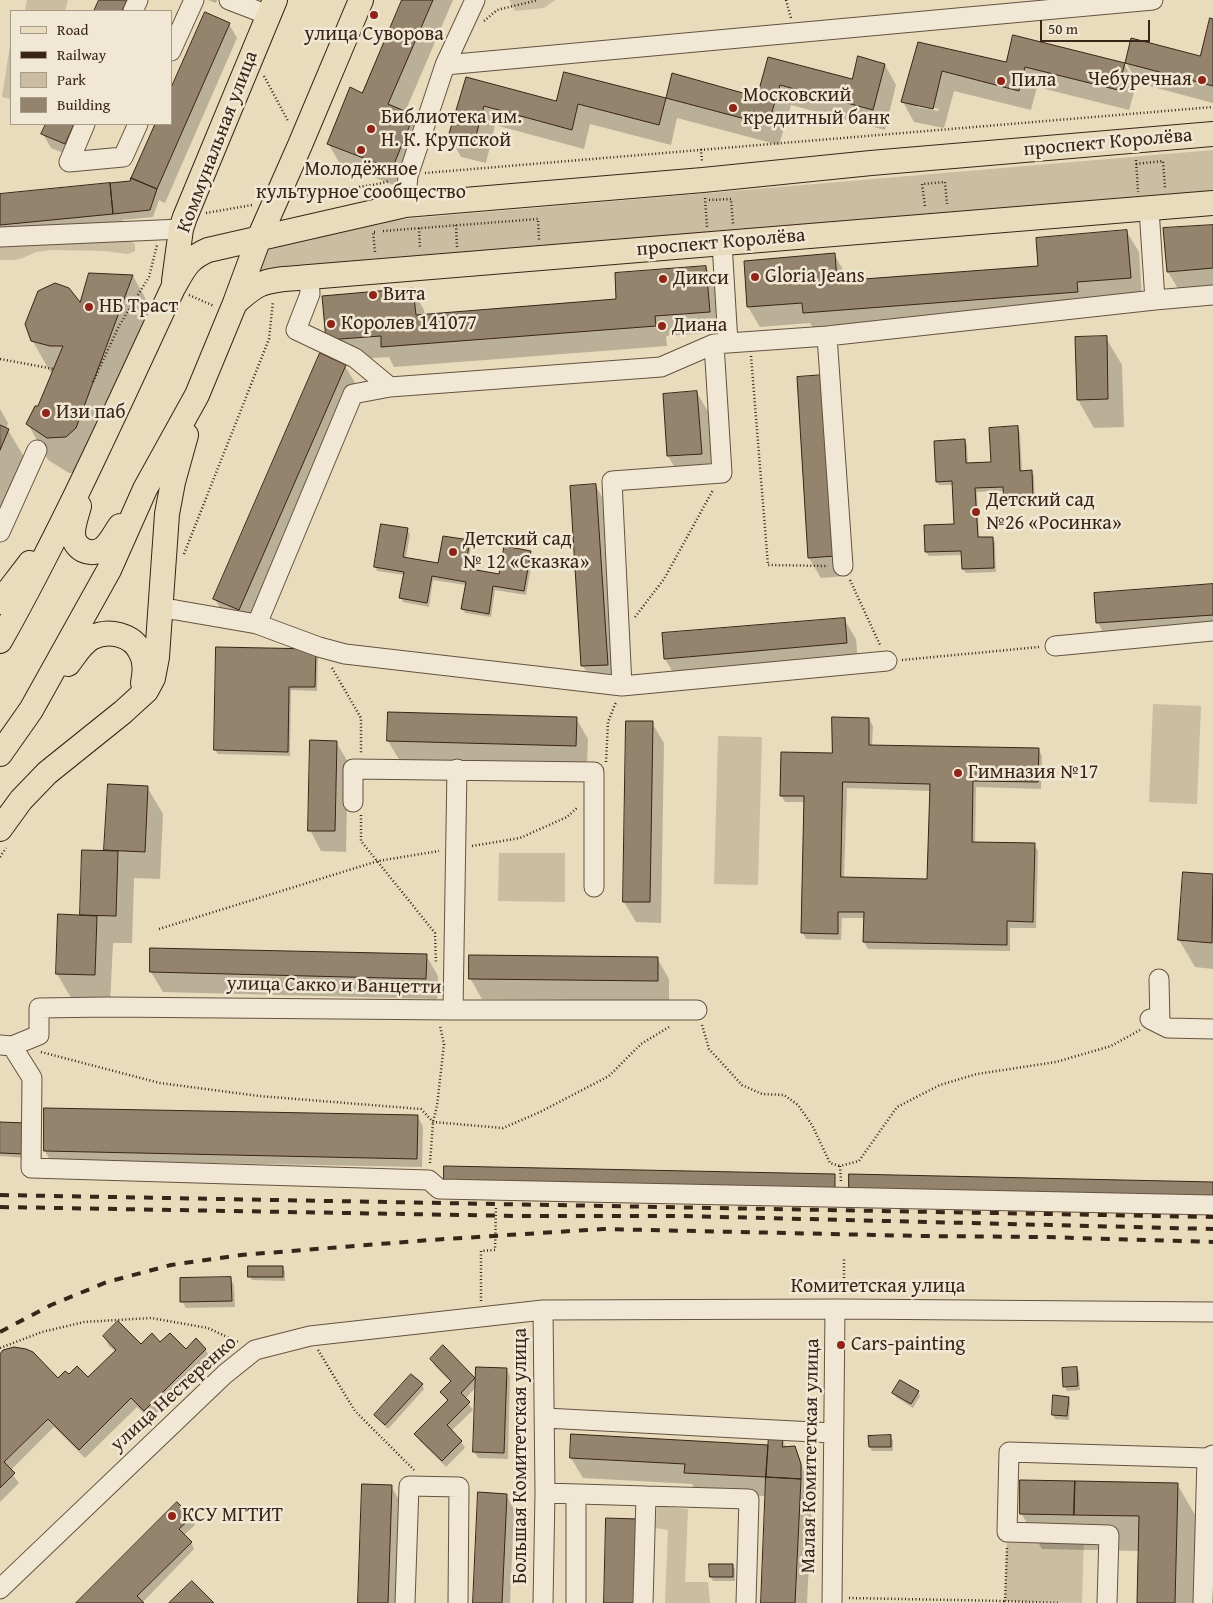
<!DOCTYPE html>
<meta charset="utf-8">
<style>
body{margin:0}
#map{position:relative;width:1213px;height:1603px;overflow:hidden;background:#e8dcbd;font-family:"Gentium Book Plus",serif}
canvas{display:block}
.legend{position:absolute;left:10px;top:10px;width:162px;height:115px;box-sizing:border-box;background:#f0e8d4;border:1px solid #a79a88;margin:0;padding:6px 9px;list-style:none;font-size:15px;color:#392417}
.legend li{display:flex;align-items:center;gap:10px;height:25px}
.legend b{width:25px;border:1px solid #a79a88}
.scale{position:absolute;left:1040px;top:20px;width:110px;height:22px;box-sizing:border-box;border:2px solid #392417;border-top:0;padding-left:6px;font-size:15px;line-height:18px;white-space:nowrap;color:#392417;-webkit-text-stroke:4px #f0e8d4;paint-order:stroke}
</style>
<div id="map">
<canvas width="1213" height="1603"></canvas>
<ul class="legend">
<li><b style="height:6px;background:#e8dcbd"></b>Road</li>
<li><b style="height:6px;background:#392417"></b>Railway</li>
<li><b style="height:14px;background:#cabda1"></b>Park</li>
<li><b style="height:14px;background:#94846d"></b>Building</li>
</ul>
<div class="scale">50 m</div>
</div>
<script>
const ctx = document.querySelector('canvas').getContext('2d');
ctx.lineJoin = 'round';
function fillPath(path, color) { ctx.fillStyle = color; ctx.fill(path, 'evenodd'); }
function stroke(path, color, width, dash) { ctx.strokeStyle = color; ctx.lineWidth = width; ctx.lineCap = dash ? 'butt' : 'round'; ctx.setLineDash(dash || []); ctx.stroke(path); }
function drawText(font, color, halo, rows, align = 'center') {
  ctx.font = font + ' "Gentium Book Plus",serif'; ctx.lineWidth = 5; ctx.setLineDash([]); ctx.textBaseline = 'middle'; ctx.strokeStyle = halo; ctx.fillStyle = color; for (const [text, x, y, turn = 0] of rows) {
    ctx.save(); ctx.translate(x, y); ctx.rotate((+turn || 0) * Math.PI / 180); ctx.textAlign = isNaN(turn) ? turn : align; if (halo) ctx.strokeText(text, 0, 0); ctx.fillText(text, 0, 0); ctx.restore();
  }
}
const green = new Path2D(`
 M27,0H68L65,11H25Z
 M509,0H555L544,8L515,11Z
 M10,45L11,46V99L2,97Z
 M1213,150V197L272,274L260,271L262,259L269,248L393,220Z
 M123,236L135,244V251L128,254L104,251L51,250L36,252L23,258L15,260H0V243Z
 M1153,704L1201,706L1197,804L1149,802Z
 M718,736L762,737L758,885L714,884Z
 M499,853H565V902L498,901Z
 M657,1506L688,1509L685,1582H708L710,1603H665L668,1530L655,1528Z
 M1007,1532L1084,1535L1082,1603L1005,1601Z`);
const shadow = new Path2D(`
 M101,0H140L136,11H96Z
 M208,0H217L216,3Z
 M403,0H453L405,112L413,116L425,136L404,189L340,164L328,143L363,95Z
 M1213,21V103L1138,83L1126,63L1201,57Z
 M229,24L237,38L165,203L159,200L153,217L122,220L124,234L0,247V196L131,183L157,124H171Z
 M919,44L1007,64H1124L1136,85L1129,110L1037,87L1031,110L954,91L944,128L914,122L903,102ZM917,104L939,109L938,111L917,107Z
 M769,59L853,80L885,65L896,85L885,130L791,105L779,145L677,118L671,145L590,124L584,149L495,125L486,163L461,157L450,137L467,79L557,103L565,73L667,99L673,74L758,98Z
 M47,124H87L73,157L51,148L43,134Z
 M1213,226V289L1180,292L1168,272Z
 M1127,232L1139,252L1142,298L816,333L810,323L760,327L748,307L834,254L846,275L847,282L1040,267Z
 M706,267L717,288L721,332L666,336L667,346L394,367L389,357L339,360L327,340L413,290L424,310L425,315L618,300Z
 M90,275L133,276L153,312L87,473H69L48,460L28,424L39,407L52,375L32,340L81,304Z
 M1076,338H1106L1122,365L1124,427L1094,428L1078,400Z
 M345,366L357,386L251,630L226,619L215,599Z
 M697,393L713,420L717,481L684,483L668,456Z
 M835,397L846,576L821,578L809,558Z
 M0,409L8,423L6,429L8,430L24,457L0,513Z
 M1017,428L1020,432L1022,472H1031L1034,476L1035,505L1008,507L1005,502V491L977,492L979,538H992L995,542L996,572L966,573L963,569L962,555L929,556L926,552L925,527L956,525L954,485H939L937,481L965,441L967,445L968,464L992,463Z
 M596,486L607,506L619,685L595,686L583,666Z
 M407,530L410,534L406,558L439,564L469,541L471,546L467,569L500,575L530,552L533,556L526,595L495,590L491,617L465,613L462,608L466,585L433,580L429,607L403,602L401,598L405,575L377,571L375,566Z
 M1213,585V636L1109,644L1098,623L1095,594Z
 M844,619L856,639L858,663L677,679L665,659Z
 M217,648L318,655L317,691L291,690L290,756L218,754L215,750Z
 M576,718L588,739L587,766L400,761L388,741Z
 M869,719L873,726L872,746L1038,749L1042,756L1041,789L976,787L975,844L1034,845L1038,851L1036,928H1010V951L868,949L864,942L865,918H842L841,940L806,939L803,933L805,802H785L781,795L833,754ZM847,788L931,791L929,880L844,878Z
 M652,723L664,743L661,923L636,922L624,902Z
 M336,742L348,762L346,852L321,851L310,830Z
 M109,785L147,787L163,814L160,879L134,878L132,943H113L110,1003L73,1001L57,974L81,916L83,851L106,852Z
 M1184,873L1213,875V969L1195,967L1179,940Z
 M426,955L438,976L437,999L163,992L151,972Z
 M657,958L669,979V1001L482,999L470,978Z
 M46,1109L417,1116L423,1126L422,1167L50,1160L45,1151Z
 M0,1123L26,1158L0,1156Z
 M282,1267L285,1271V1281L252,1280L250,1276Z
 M230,1279L234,1285L235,1307L186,1308L182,1301Z
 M104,1337L141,1346L160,1344L186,1351L205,1349L211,1359L150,1420L137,1407L85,1458L54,1427L10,1471L19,1483L0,1502V1355L58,1379L69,1376L88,1379L116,1352L109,1346Z
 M443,1347L476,1380L506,1369L510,1376L508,1459L478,1458L474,1451L476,1387L465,1399L473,1410L451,1431L461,1441L465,1448L446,1467L420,1441L416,1434L448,1402L441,1392L451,1382L435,1366L431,1359Z
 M1076,1368L1079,1372L1080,1390L1067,1391L1065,1387Z
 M422,1385L424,1389L388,1429L378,1419L376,1415Z
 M918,1392L920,1396L913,1408L896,1397L894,1393Z
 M1068,1398L1070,1402L1069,1420L1055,1419L1053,1414Z
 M870,1437H890L893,1441V1451H872L870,1447Z
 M782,1438L786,1448L794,1447L798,1454L804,1472V1487L812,1500L807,1603H762L766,1496L697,1493L692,1484L583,1478L571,1458L767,1446L770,1450Z
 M1177,1484L1198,1520L1196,1603H1139L1140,1551L1042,1549L1021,1513Z
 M391,1486L399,1500L396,1603H360Z
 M506,1495L514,1509L510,1603H474Z
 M191,1518L195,1525L184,1535L191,1542L194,1549L142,1603H78Z
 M711,1565H732L735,1569V1581H713L711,1577Z`);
const building = new Path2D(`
 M99,0H127L122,11H94Z
 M402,0H433L388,104L414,115L392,169L327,144L350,87L362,93Z
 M205,12L230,23L157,189L131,178L155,124H171V88Z
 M1210,18L1213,19V86L1125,63L1131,38L1200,56Z
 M1013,35L1125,63L1118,90L1025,67L1019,91L942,71L933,109L901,102L918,42L1006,62Z
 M858,56L885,64L873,110L780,85L768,125L666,98L672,73L757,97L768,57L852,79Z
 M564,72L666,98L659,125L578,104L572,130L484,106L474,143L448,137L466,77L556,101Z
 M46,124H74L65,144L41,134Z
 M131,178L157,189L150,210L113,214L110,183L130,181Z
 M110,183L113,214L0,225V194Z
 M1213,225V268L1167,272L1163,228Z
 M1127,230L1131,278L1077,282L1078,292L803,313L802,303L747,307L744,261L835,253L837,281L1038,266L1036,238Z
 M706,266L710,312L655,316L656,326L381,347V336L326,340L322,296L413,288L416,315L616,299L615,273Z
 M89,273L133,275L76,428L66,437L47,438L26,424L35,406H38L63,346H50L31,341L25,324L38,291L55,283L69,288L80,302Z
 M1107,336L1108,399L1077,400L1075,337Z
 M320,353L346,365L239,610L213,599Z
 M824,375L835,556L808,558L797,377Z
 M697,391L702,454L667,456L663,394Z
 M0,425L9,429L0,450Z
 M1018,426L1020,471L1032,470L1033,501L1004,503L1003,487L975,488L978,537H993L994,568L962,569L961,551L925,552L924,525L954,524L952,481L936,482L934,441L965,439L966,463L991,462L989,428Z
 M596,484L608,665L581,666L570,486Z
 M381,524L408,528L403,557L438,563L443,536L470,540L465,568L499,574L504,546L531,551L524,591L493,586L489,614L461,609L466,582L432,576L427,603L399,598L404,572L374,567Z
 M1213,584V615L1096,623L1094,593Z
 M845,618L847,643L664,659L662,633Z
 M216,647L316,649L315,687H289L288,752L214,750Z
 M388,712L577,717L576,746L387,741Z
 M832,717L869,718V745L1039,748L1038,782L973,781L972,842L1035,843L1033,922L1007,921V945L863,942L864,912H838V934L801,933L804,796H780L781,752L832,753ZM843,782L930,784L927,879L841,877Z
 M626,721H653L650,902H623Z
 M310,740L337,741L335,831H308Z
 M108,784L148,786L145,852L104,850Z
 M82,850L118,851L116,916L80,915Z
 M1183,872L1213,874L1212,943L1178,940Z
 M58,914L97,916L95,975L56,974Z
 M150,948L427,954L426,979L150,972Z
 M469,955L658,957V981L469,979Z
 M44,1108L418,1115L417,1159L44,1151Z
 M0,1122L26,1123L24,1154L0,1153Z
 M444,1166L835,1174V1189L444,1182Z
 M849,1174L1213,1182V1196L849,1189Z
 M248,1266H283V1277H248Z
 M231,1277L232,1301L180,1302V1278Z
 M118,1321L141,1344L152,1333L160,1342L170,1333L186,1349L196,1338L206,1349L144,1411L131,1398L79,1450L48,1419L4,1462L15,1473L0,1488V1354L3,1350L14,1347L26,1349L33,1352L58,1378L65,1371L69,1374L77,1366L88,1377L116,1350L103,1336Z
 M443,1345L475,1378L461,1393L470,1402L447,1425L462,1441L442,1461L414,1434L448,1400L440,1392L451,1381L430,1359Z
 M476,1367L507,1368L504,1453L473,1452Z
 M1077,1367L1078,1386L1063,1387L1062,1368Z
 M411,1374L423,1384L385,1425L374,1415Z
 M900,1380L919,1391L911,1404L892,1393Z
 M1053,1395L1069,1397L1067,1416L1052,1415Z
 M571,1434L768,1445L766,1477L684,1473L685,1464L570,1458Z
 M891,1435V1447H869L868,1436Z
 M769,1436L783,1437L782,1447L795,1446L801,1464V1479L766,1477Z
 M766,1477L801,1479L795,1603H761Z
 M1020,1480L1075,1481L1074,1515L1020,1514Z
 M1075,1481L1178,1483L1175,1603H1137L1139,1516L1074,1515Z
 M362,1484L392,1485L388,1603H358Z
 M478,1492L507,1494L502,1603H473Z
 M177,1502L192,1517L179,1529L192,1542L137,1596L144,1603H76Z
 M606,1518L638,1519L636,1603H604Z
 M709,1564H733V1577H710Z
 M192,1581L214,1603H169Z`);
const path = new Path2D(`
 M786,0L791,18
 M484,21L497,10L538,0
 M264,76L288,121
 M701,149L702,162
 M1136,160L1138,192
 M1136,164L1163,161L1165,188
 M425,173L1213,107
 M297,197L378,184L390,181
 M705,198L707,227
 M709,200L731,199L733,224
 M925,206L922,184L945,182L947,204
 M206,213L252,205
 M456,225L457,247
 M419,228L420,249
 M383,231L538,219L539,241
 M375,232H373L375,252
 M189,295L214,306
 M751,356L768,565L828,566
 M0,359L54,369
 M93,382L119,326L149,277L157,245
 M184,554L269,339L273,301
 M850,580L880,645
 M635,617L664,579L713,490
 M902,660L1039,647
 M332,668L361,718V754
 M606,762L608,722L616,702
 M361,815V841L435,933L436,963
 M472,846L520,838L567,817L577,808
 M0,857L6,848
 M159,929L378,861L439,851
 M702,1025L709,1049L742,1085L762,1094L784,1095L798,1105L812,1125L830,1163L840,1166
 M41,1052L160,1083L259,1096L421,1109L433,1122L503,1128L540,1112L609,1076L641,1044L669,1027
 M430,1163L433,1122L437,1106L444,1044L440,1026
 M841,1181L840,1166L859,1161L897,1107L940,1085L977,1074L1056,1062L1111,1046L1140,1030
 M844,1292V1259
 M481,1301V1251L495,1250L496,1207
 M0,1348L42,1332L84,1322L151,1318L208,1328L238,1342
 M318,1350L355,1411L414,1470
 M1007,1548L1005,1601L1058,1603
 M849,1598L1005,1601`);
const minor = new Path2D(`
 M229,0L268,15
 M133,11L138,0
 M171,51L194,0
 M445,65L1153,0
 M85,124L69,162L123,157L138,124
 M405,205L408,176L445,65L475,0
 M1149,209L1155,300
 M0,237L181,229
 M722,243L728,343
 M827,336L843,566
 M390,387L661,367L714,344L827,336L1155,300L1213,295
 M0,532L37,450
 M160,608L176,610L257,624L319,647L345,654L622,686L887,661
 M257,624L353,394L390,387L355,358L296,330L310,294L309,277
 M1055,646L1213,631
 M622,686L612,481L722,473L714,344
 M353,802V769L594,772V887
 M1159,979L1160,1023
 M453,1010L457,769
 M1150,1019L1168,1028L1213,1029
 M0,1045L12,1046L39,1035V1008L107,1007L453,1010H697
 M12,1046L32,1078L31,1168L429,1180L439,1189L1213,1205
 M543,1310L545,1493L543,1603
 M545,1418L833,1433
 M545,1493L646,1496
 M0,1589L225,1374L255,1350L310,1336L543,1310L844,1309L1213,1312
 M405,1603L409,1486L459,1487L458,1603
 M576,1603V1494
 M643,1603L646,1496L749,1499L746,1603
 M832,1603L835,1309
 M1107,1603L1109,1535L1007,1532L1009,1452L1207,1458L1213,1455
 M1203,1603L1207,1458`);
const major = new Path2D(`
 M174,281L181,229L185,217L275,0
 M235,303C243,296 251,288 261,284C275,278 293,279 309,277L1213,203
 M79,506C77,514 73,524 73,533C73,549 91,558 104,548C111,542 115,533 120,526
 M0,602L30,563
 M0,641C64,527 118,406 173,288C184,269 187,259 208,250L405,205L703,180L871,163L1213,134
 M68,664C75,655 81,644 91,638C108,629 133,634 141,653C146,662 145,673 143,683
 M0,754L31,710L109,570L145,489L197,395L235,303L259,238L300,145L361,0
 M0,829L21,800L47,773L123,712L146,691L153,678L157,657L167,514L173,482L186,435`);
const rail = new Path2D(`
 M0,1195L1213,1217
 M0,1207L520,1216H683L1213,1229
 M0,1332L51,1305L107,1282L171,1265L241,1255L430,1240L603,1229L922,1236L1044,1237L1213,1242`);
const markers = [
 [374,15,5,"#8f2418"],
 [1202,80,5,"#8f2418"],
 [1001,81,5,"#8f2418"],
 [733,108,5,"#8f2418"],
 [371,129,5,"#8f2418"],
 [361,150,5,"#8f2418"],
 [755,277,5,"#8f2418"],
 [663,279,5,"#8f2418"],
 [373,295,5,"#8f2418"],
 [89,307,5,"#8f2418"],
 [331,324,5,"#8f2418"],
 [662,326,5,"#8f2418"],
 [46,413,5,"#8f2418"],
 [976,512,5,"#8f2418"],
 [453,552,5,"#8f2418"],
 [958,773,5,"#8f2418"],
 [841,1345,5,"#8f2418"],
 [172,1516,5,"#8f2418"]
];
const poiNames = [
 ["улица Суворова",374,35,"center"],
 ["Чебуречная",1192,80,"right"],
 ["Пила",1011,81],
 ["Московский",743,96],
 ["кредитный банк",743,119],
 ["Библиотека им.",381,118],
 ["Н. К. Крупской",381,141],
 ["Молодёжное",361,170,"center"],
 ["культурное сообщество",361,193,"center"],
 ["Gloria Jeans",765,277],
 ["Дикси",673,279],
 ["Вита",383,295],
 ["НБ Траст",99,307],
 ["Королев 141077",341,324],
 ["Диана",672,326],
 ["Изи паб",56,413],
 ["Детский сад",986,501],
 ["№26 «Росинка»",986,524],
 ["Детский сад",463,540],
 ["№ 12 «Сказка»",463,563],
 ["Гимназия №17",968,773],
 ["Cars-painting",851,1345],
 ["КСУ МГТИТ",182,1516]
];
const streetNames = [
 ["Коммунальная улица",218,142,-69],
 ["проспект Королёва",1108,143,-5],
 ["проспект Королёва",721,243,-5],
 ["улица Сакко и Ванцетти",334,986,1],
 ["Комитетская улица",878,1287],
 ["улица Нестеренко",174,1394,-42],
 ["Большая Комитетская улица",521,1456,-90],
 ["Малая Комитетская улица",811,1456,-89]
];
fillPath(green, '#cabda1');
fillPath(shadow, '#0003');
fillPath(building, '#94846d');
stroke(building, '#392417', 1);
stroke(minor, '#655240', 21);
stroke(major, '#392417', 26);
stroke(path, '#392417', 2.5, [1, 2.5]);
stroke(minor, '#f0e8d4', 19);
stroke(major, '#e8dcbd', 24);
stroke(rail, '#392417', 4, [9, 9]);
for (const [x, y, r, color] of markers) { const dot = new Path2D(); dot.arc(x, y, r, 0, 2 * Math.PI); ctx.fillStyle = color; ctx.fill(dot); stroke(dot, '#f0e8d4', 2); }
drawText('20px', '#392417', '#f0e8d4', poiNames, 'left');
drawText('20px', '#392417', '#f0e8d4', streetNames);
</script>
